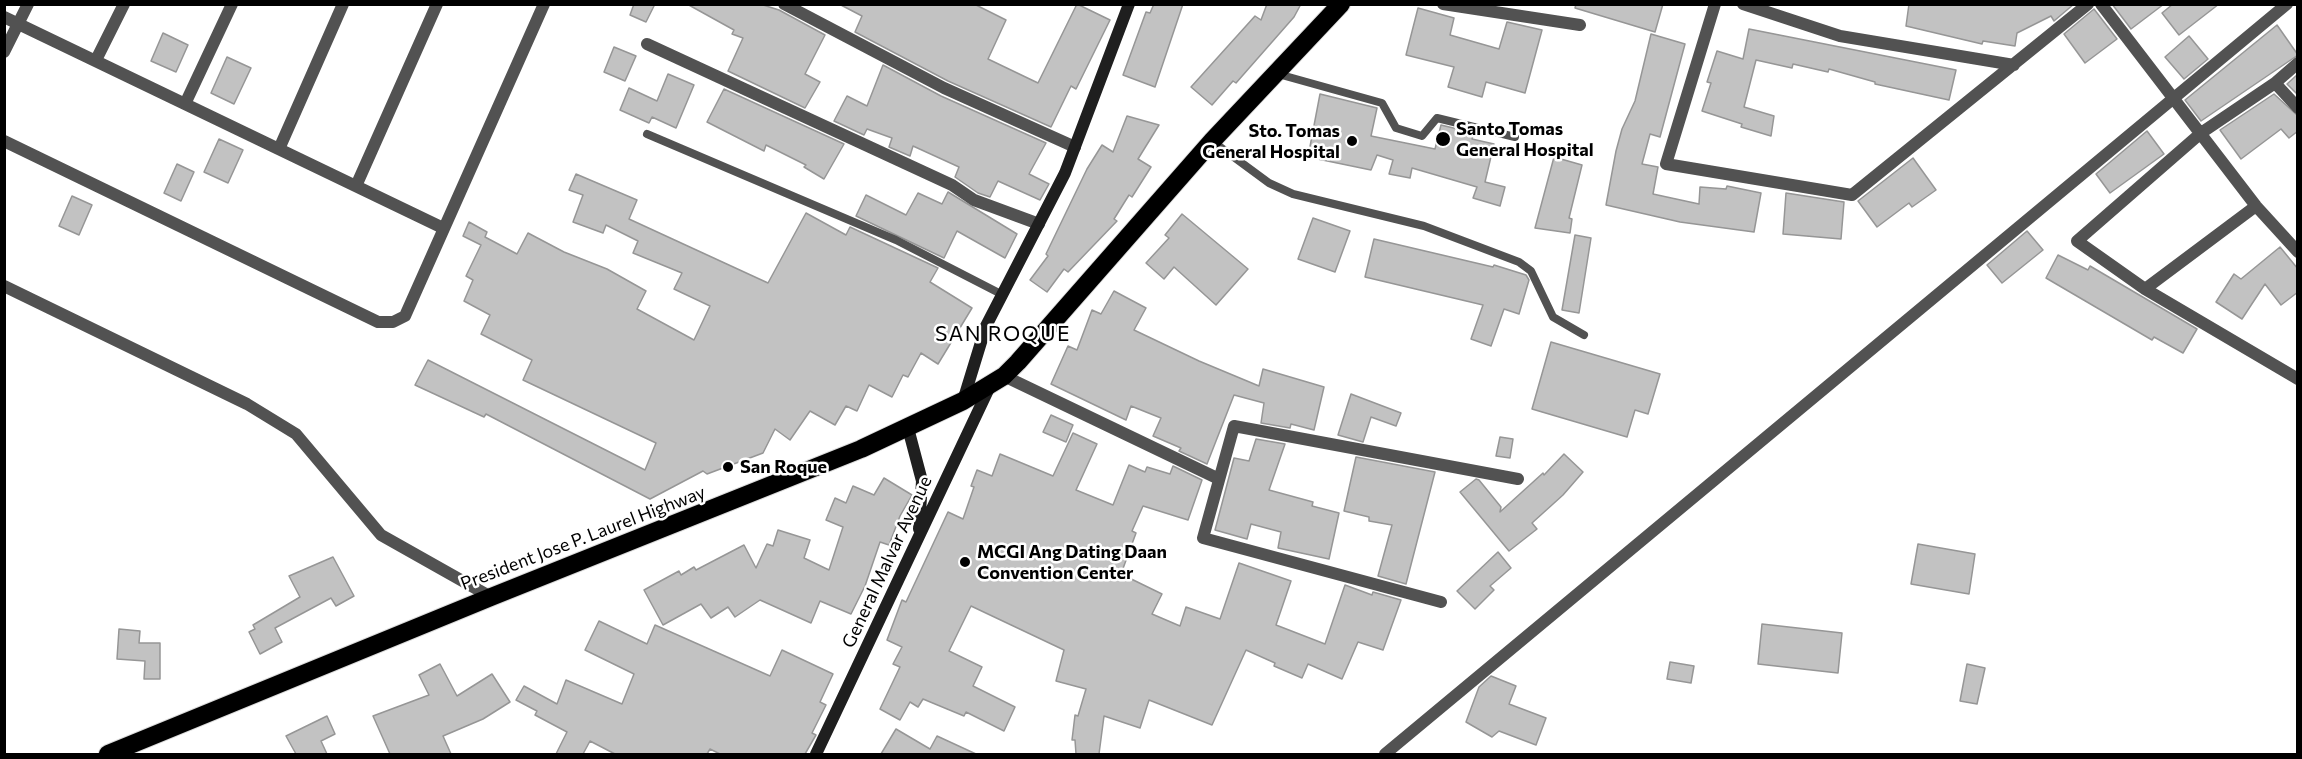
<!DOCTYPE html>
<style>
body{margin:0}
#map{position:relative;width:2302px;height:759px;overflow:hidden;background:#fff;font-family:Commissioner,sans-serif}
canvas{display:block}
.frame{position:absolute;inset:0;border:6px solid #000;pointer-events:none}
</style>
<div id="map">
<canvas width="2302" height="759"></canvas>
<div class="frame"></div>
</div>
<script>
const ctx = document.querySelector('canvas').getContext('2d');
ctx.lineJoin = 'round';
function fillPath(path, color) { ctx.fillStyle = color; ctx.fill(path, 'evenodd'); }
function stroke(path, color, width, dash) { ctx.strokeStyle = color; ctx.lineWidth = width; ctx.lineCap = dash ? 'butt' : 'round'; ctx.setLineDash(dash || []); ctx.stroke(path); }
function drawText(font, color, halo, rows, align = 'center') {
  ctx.font = font + ' Commissioner,sans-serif'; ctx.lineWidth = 5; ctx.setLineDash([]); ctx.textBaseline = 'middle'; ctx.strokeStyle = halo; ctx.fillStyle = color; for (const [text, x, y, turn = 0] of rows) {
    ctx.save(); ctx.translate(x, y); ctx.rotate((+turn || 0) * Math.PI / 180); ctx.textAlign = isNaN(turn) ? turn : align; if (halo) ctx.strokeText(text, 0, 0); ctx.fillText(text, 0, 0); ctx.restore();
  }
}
const building = new Path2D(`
 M634,4H655L646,22L630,15Z
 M687,4H760L779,10L825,35L805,74L820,82L805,108L728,71L743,38L732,34L734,30Z
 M839,4H974L1006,20L988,59L1038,83L1077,4L1110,20L1076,89L1071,86L1051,127L948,81L855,32L862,16Z
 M1154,4H1183L1155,87L1123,75L1146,12L1150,13Z
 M1267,4H1301L1294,17L1236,83L1233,81L1212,105L1191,87L1255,16L1261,20Z
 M1576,4H1663L1655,32L1575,8Z
 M1909,4H2074L2054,21L2051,16L2017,33L2015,46L1983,41L1982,44L1906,26Z
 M2112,4H2164L2131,29Z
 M2173,4H2219L2179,35L2162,13Z
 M1418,8L1454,18L1450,35L1499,49L1507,22L1542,30L1525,93L1486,82L1482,97L1448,87L1454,67L1406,55Z
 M2094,9L2117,39L2085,63L2064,34Z
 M2277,25L2298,55L2201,121L2185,100Z
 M1749,29L1956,70L1949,100L1875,84V82L1829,69L1828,72L1793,64L1792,68L1756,60L1744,107L1774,116L1771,136L1741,127L1742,124L1702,111L1711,83L1707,82L1717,51L1743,59Z
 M163,33L188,45L176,72L151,61Z
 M1651,34L1685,44L1660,137L1650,134L1642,164L1658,167L1653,194L1699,204L1700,187L1726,189L1727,186L1761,193L1754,232L1680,222L1606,205L1616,151L1622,129L1635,101Z
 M2189,36L2208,59L2184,79L2165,57Z
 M614,47L636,56L625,81L604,72Z
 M227,57L251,68L234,104L211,93Z
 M883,65L941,96L1046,143L1029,174L1049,184L1040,200L998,181L990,197L978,193L955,177L959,167L913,146L910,156L889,147L892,138L867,129L864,135L834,121L847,96L867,106Z
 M668,74L694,85L676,128L652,117L649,123L620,110L629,88L657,101Z
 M2298,74V95L2287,84Z
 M724,89L844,144L824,179L804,167L806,165L766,145L764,151L707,122Z
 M1320,94L1377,108L1371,136L1435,149L1441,125L1474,133L1472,139L1494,144L1485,182L1505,187L1500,206L1473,198L1477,187L1412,168L1410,178L1389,174L1393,160L1377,155L1371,170L1308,157Z
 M2274,94L2298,116V131L2289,138L2281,129L2241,159L2220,130Z
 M1127,116L1159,125L1138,159L1151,167L1132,197L1129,195L1114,219L1117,221L1068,272L1064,269L1047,292L1030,280L1048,256L1046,254L1087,169L1102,145L1113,152Z
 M2147,131L2164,154L2110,193L2096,174Z
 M219,139L243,150L228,183L204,172Z
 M1554,157L1582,165L1569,218L1572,219L1570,233L1535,228Z
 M1913,158L1936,190L1912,207L1909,203L1877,227L1858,201Z
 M177,164L194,172L181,201L164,193Z
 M576,174L637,200L629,219L768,283L806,213L846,235L850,227L938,268L930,282L972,308L938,364L921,353L908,377L903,375L892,397L869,385L857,411L846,406L835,425L810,411L790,440L775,429L763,453L707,474L703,471L650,499L486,414L484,417L415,385L428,360L645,470L656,443L523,380L532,360L481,334L490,315L464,301L473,280L466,276L481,245L463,236L469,222L487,232L485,237L517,254L528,233L564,252L607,269L646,291L637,309L694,340L710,306L674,289L682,273L633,253L638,241L606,225L603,233L573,222L583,195L569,190Z
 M948,192L1017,234L1005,258L957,231L944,258L856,216L866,195L906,215L918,193L942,204Z
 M1786,193L1844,202L1841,239L1783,234Z
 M72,196L92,205L79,235L59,226Z
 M1182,214L1248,269L1216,305L1174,267L1164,279L1146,263L1169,238L1165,235Z
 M1313,218L1350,231L1335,272L1298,259Z
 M2027,231L2043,250L2002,283L1987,265Z
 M1575,235L1591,238L1579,313L1562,310Z
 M1374,239L1493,267L1494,265L1526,275L1529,280L1519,314L1504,309L1491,346L1471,339L1483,305L1365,277Z
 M2280,247L2298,269V292L2281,305L2265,284L2242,319L2216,302L2234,274L2241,279Z
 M2058,255L2088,270L2090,266L2197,329L2183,353L2154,337L2152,340L2046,278Z
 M1114,291L1146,308L1134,330L1199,361L1259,386L1263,369L1324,387L1314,430L1291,424L1290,428L1261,423L1264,403L1234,395L1207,464L1179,451L1181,448L1153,436L1161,418L1131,406L1126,420L1051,384L1068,346L1077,350L1092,310L1101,314Z
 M1551,342L1660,374L1648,414L1635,410L1627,437L1532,409Z
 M1351,394L1401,413L1396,426L1371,417L1363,442L1338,435Z
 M1051,415L1073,425L1066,442L1043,432Z
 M1073,433L1097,444L1076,490L1113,505L1129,465L1145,472L1147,467L1170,474L1173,466L1202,480L1188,520L1143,506L1132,531L1136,533L1121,574L1162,594L1152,614L1180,626L1186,607L1220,619L1239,563L1291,581L1276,625L1325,644L1345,585L1372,595L1373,592L1401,600L1383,650L1358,642L1342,679L1308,664L1302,678L1274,666L1275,663L1246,650L1212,725L1149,700L1140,728L1104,716L1099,754H1076L1075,740H1072L1075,715L1078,716L1086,689L1056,681L1064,650L971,606L949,651L982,667L973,686L1015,707L1004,731L966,712L964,716L923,699L918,707L910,702L900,720L880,709L900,667L893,664L902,647L887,640L902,600L906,602L948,512L963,519L974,487L971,486L977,470L992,476L1000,454L1053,476Z
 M1500,437L1513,439L1510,458L1496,456Z
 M1256,439L1285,444L1269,490L1313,502L1312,506L1339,513L1329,559L1278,548L1281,532L1251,524L1247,539L1215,530L1234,458L1249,461Z
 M1564,454L1583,472L1563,495L1532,523L1537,529L1509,551L1460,492L1476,479L1479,480L1501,507L1500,512L1543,473L1544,475Z
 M1356,457L1435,472L1406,584L1378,576L1392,525L1369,521V517L1344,511Z
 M884,478L912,495L900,516L889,545L880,542L865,586L851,614L820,601L811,623L760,600L735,617L728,607L711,618L701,604L663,625L644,590L679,571L681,575L694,567L696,570L744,545L756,568L767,544L773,546L778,530L810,540L804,558L829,570L843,527L826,520L835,498L846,503L853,486L874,495Z
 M1918,544L1975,554L1969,594L1911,584Z
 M1498,552L1511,568L1490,586L1494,590L1475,609L1457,591Z
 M333,557L354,596L336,606L331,598L275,628L282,642L260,654L249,632L255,629L253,625L300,597L289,576Z
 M599,621L647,644L655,625L770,676L782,650L833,674L820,702L826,705L812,733L816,735L805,754H720L710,749L707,754H615L590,741L583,754H556L567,732L535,715L537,711L516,700L524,686L557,704L566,680L622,704L634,674L585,650Z
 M1762,624L1842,633L1838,673L1758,664Z
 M119,629L140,631L139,643H160V679H144L145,661L117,659Z
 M1670,662L1694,666L1691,683L1667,679Z
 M440,664L457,696L492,674L510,702L483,719L443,736L451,754H390L373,716L429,695L419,675Z
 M1967,664L1985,668L1977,704L1960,701Z
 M1491,676L1516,686L1509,704L1546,718L1536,745L1499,731L1492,737L1466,722L1479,687Z
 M327,716L335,734L321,741L327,754H296L286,736Z
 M896,729L930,749L937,736L976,754H881Z`);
const lane = new Path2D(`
 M1278,74L1382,103L1396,128L1422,136L1437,118L1515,137
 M647,134L896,240L1003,295
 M1212,141L1269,183L1293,194L1424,226L1519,262L1531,271L1553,317L1584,335`);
const street = new Path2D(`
 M784,4L944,88L1075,147
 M1443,4L1580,25
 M1715,4L1666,164L1852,195L2088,4
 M1743,4L1840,36L2014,65
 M2101,4L2256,206L2298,252
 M4,17L443,228
 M647,44L952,185L974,200L1039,224
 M4,52L28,4
 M96,60L124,4
 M2298,63L2275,83L2201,133L2077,241L2145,289L2298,379
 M2275,83L2298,108
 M185,104L232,4
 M4,141L378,322H393L405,316L544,4
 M279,149L343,4
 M356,186L437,4
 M4,286L247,404L296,434L381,535L491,597
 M2145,289L2256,206
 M1004,376L1219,479
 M1441,602L1203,538L1234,426L1518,479
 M1385,754L2287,4`);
const secondary = new Path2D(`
 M963,401L986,326L1065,173L1129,4
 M908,428L922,481L919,529
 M816,754L991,384`);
const highway = new Path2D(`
 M108,754L491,597L861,449L963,401L1004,376L1018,362L1212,141L1341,4`);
const markers = [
 [1443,139,8,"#000"],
 [1352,141,6,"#000"],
 [728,467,6,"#000"],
 [965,562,6,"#000"]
];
const poiNames = [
 ["Santo Tomas",1456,129],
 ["General Hospital",1456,150],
 ["Sto. Tomas",1340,131,"right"],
 ["General Hospital",1340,152,"right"],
 ["San Roque",740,467],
 ["MCGI Ang Dating Daan",977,552],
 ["Convention Center",977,573]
];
const streetNames = [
 ["President Jose P. Laurel Highway",583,538,-21],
 ["General Malvar Avenue",887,562,-65]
];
const quarterNames = [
 ["SAN ROQUE",1003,334]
];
fillPath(building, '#c2c2c2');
stroke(building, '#969696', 1.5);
stroke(highway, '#dbdbdb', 20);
stroke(lane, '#525252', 8);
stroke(street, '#525252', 12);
stroke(secondary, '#1f1f1f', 12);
stroke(highway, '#000', 18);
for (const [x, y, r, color] of markers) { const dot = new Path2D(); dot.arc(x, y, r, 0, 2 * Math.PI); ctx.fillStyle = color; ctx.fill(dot); stroke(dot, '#fff', 2); }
drawText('bold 18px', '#000', '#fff', poiNames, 'left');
drawText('18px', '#000', '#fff', streetNames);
ctx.letterSpacing = '1.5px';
drawText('21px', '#000', '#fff', quarterNames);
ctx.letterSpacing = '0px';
</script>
